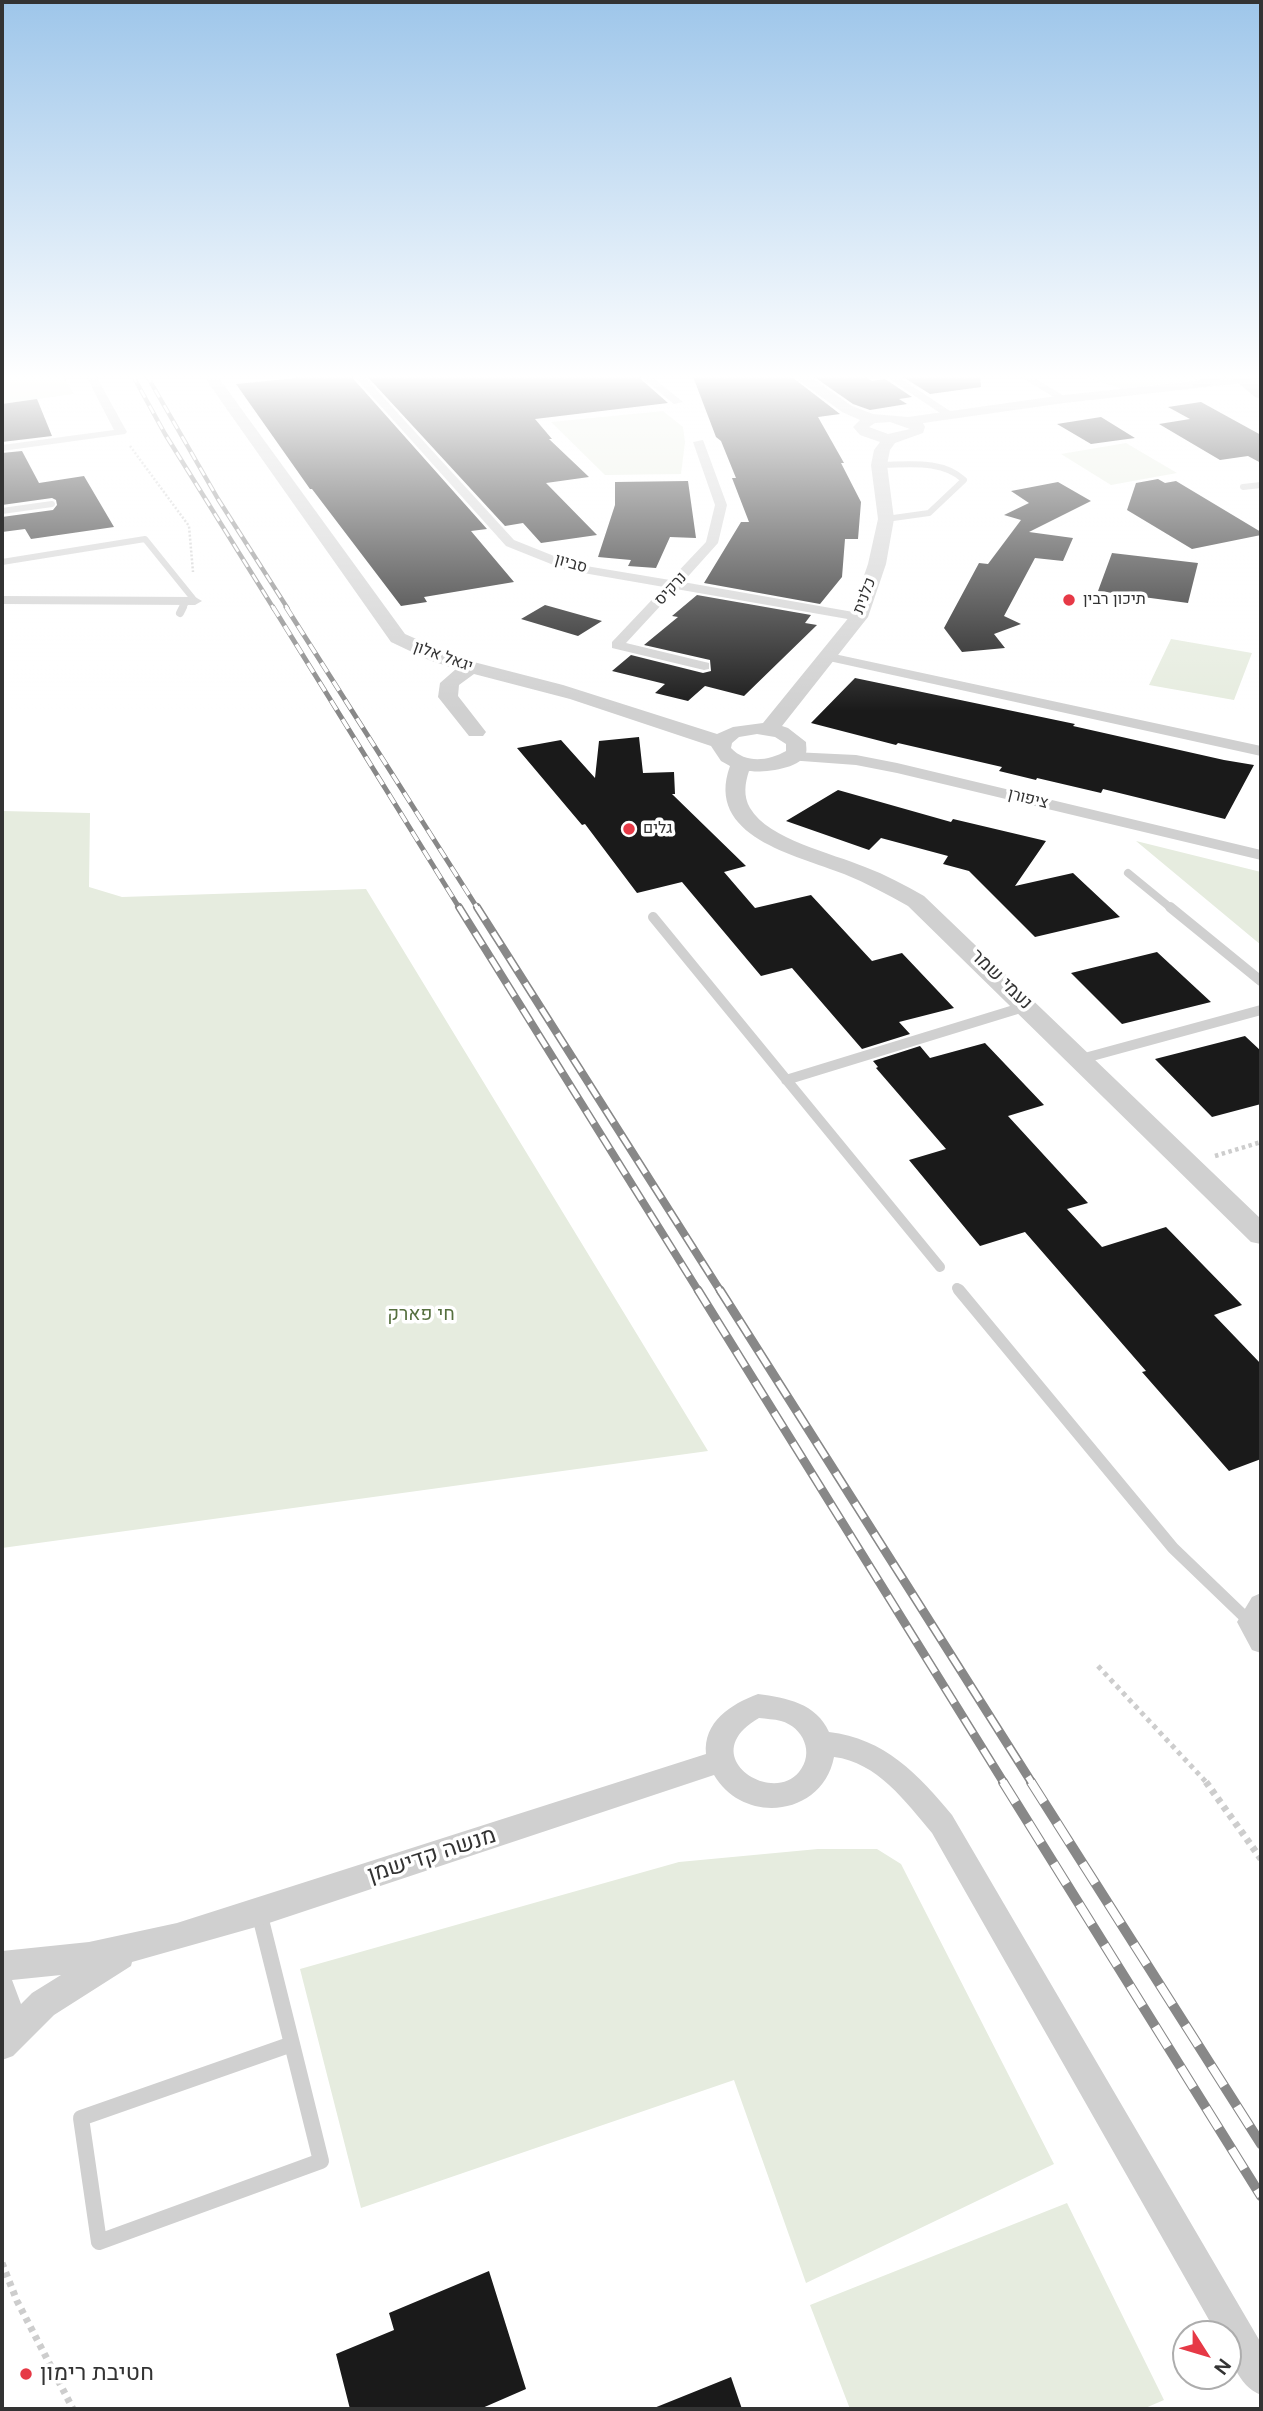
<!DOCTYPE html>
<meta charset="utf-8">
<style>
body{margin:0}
#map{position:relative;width:1263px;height:2411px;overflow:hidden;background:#fff;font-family:"DM Sans",sans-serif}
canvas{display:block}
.frame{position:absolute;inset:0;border:4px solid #333;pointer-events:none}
.north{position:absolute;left:1172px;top:2320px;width:70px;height:70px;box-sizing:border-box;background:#fff;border:2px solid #adadad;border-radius:50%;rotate:127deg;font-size:19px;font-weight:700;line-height:28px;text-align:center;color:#333}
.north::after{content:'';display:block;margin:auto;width:24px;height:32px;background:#e63946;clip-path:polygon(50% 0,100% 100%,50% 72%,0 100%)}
</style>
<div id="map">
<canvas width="1263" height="2411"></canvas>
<div class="frame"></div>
<div class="north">N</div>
</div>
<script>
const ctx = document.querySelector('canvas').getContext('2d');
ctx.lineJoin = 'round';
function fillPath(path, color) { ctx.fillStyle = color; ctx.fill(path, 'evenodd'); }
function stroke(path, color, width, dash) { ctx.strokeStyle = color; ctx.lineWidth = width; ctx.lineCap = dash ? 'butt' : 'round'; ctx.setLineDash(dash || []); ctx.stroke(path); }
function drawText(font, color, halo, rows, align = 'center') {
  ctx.font = font + ' "DM Sans",Heebo,sans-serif'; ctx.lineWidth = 7; ctx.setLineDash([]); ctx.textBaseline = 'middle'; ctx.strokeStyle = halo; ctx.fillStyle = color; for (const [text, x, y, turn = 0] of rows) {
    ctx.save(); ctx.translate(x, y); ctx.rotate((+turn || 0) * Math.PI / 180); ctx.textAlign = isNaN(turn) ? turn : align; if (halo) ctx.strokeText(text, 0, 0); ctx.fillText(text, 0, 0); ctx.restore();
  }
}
const green = new Path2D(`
 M2,374H62L74,394L2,404Z
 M1089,374H1210L1203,379L1122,389L1088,378Z
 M663,411L683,427L685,442L681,474L605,475L551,422Z
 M1126,443L1177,473L1111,485L1061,454Z
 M1171,639L1252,653L1234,700L1149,685Z
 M2,811L90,813L89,887L122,897L366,889L708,1451L2,1548Z
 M1136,841L1261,872V945Z
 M818,1849H877L901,1864L1054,2164L806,2283L734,2080L361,2208L300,1969L679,1862Z
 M1067,2203L1164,2400L1143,2409H850L810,2305Z`);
const building = new Path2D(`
 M336,374H349L487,529L471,531L514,582L424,597L427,602L401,606L312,489H310L236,384Z
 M365,374H635L668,403L535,419L552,439H549L589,477L546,483L597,535L541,543L523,523L505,526Z
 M692,374H788L840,414L818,417L844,463H841L861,502L858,539H845L842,577L820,604L704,583L741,522H749L732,478H736L721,441L716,437Z
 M810,374H860L872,381L885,379L912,397L899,399L907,404L870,410L853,404Z
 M924,374H980L981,387L930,394L903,377Z
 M37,399L52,436L2,442V404Z
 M1201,402L1261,435V463L1248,456L1220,460L1159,424L1190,419L1168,407Z
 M1101,417L1135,438L1091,444L1057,424Z
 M22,451L39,483L84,476L114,527L31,539L25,529L2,532V517L53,510L57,505L56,500L52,498L2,505V453Z
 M1158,479L1165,483L1176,481L1261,532V535L1192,549L1127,510L1136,483Z
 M688,481L696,538L670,537L656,568L628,566L631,560L598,557L615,505V482Z
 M1058,482L1091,501L1029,532L1073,538L1063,561L1035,558L1004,616L1021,624L994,634L1005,648L962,652L944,628L979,563L988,564L1021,520L1004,515L1029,503L1011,491Z
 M1112,553L1198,563L1188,603L1098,591Z
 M697,595L811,615L805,623L817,625L744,696L705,686L688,701L655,693L665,684L612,671L631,655L703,673L711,671L710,660L644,645L678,617L672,616Z
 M545,605L602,621L578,636L521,619Z
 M855,678L1075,724L1073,726L1224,760L1254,765L1225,819L1103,789L1101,793L1037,778L1036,780L999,771L1002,767L898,743L896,745L811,723Z
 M639,737L643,773L674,772L675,794H672L746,866L724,872L755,908L811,895L872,961L902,953L954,1008L899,1022L910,1034L862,1049L792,968L761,976L682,882L637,893L585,824L582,825L517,748L561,740L595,778L599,741Z
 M838,790L951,822L953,819L1046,841L1015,886L1073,873L1120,917L1035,937L969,871L943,864L948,856L881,838L869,850L786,821Z
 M1157,952L1211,1002L1122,1024L1071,973Z
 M1245,1036L1261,1051V1104L1212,1117L1155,1059Z
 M985,1043L1044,1105L1008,1116L1088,1203L1067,1209L1102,1247L1166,1227L1242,1305L1214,1315L1261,1364V1459L1229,1471L1142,1372L1146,1371L1025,1232L980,1246L909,1160L946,1149L876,1068L878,1067L873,1061L920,1046L930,1058Z
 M489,2271L526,2389L480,2409H350L336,2354L394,2330L389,2313Z
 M731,2377L742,2409H655L654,2408Z`);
const pathFar3 = new Path2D(`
 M130,446L189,526L193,572`);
const pathFar2 = new Path2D(`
 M1215,1156L1261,1142`);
const pathFar1 = new Path2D(`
 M1098,1666L1207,1783`);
const path = new Path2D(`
 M1206,1782L1261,1859
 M2,2263L17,2301L73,2409`);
const serviceFar4 = new Path2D(`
 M1248,374L1261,382
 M879,465C907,465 942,459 964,480L929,513L886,519
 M1243,487L1261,485
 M2,511L52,504
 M2,562L145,539L195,601
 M182,609L187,601`);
const serviceFar3 = new Path2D(`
 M180,613L183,607
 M1128,873L1172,909`);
const serviceFar2 = new Path2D(`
 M1170,907L1261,981
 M653,917L940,1267
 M1081,1059L1261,1010
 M786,1080L1027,1006
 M957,1288L961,1292`);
const serviceFar1 = new Path2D(`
 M959,1290L1173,1548L1250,1622`);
const service = new Path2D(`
 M259,1912L292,2044
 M292,2044L321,2161L99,2242L81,2118Z`);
const minor = new Path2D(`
 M85,374H95L127,432L125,434L2,451V445L114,430Z
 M352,374H362L514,540L574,564L670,580L706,542L715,505L693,442L703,440L727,505L718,543L683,582L859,613L866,617L859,621L676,589L626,643L709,663V669L704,670L612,648V642L664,587L566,570L506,546Z
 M637,374H648L683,402L674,404Z
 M882,374H894L956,415L946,417Z
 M1016,374H1028L1069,399L1060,401Z
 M2,596L195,597L202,601L195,605L2,604Z
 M825,652L1261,746V756L820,659L818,656Z
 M793,752L856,755L897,763L1261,850V860L897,773L856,765L788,760L785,757Z
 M1261,1593V1653L1252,1650L1237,1622L1252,1597Z
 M758,1694C787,1698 816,1703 829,1732C884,1738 919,1775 952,1815L1261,2343V2395C1238,2386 1228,2357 1228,2334H1217L932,1833C906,1802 877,1762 834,1757C823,1816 744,1826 714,1775L263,1925L132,1962L131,1966L54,2015L13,2056L2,2060V1951L89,1942L177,1923L706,1754C703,1722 731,1704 758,1694ZM759,1718C766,1719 774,1719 781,1721C803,1727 815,1753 799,1772C771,1806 694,1755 759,1718ZM61,1975L32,1993L21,2004L12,1980Z`);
const tertiary = new Path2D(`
 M202,374H216L405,634L462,659L563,685L717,734L733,727L763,723L850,616L868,564L878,519L871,465L874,450L880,442L860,435L853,427L860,420L842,412L790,374H806L852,406L873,414L908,417L1064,395L1261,374V378L1242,383L1064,403L923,423L925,427L923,433L895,443L890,450L887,465L894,519L886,564L868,617L782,726L788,728L806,742C806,746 807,750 806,753C802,769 762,773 749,771C745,783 743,796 750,808C769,840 832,853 865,867C886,875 905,885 924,896L1261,1219V1244L1251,1242L908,906C887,894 866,883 844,874C796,855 704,837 730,766L721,761L711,746L570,699L474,674L459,685L458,696L486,732L483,736H469L438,697L440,683L456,669L429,660L391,642ZM890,422L910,429L888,434L869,427L875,423ZM757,734L775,737L786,744V751C768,761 746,764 731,748L732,743L739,737Z`);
const secondary = new Path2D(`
 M1209,374H1245L1261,386V399L1255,397L1228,375L1206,387H1194L1192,384Z`);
const railFar4 = new Path2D(`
 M132,374L165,434L274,609
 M146,374L218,499L288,609`);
const railFar3 = new Path2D(`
 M273,607L460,909
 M286,607L478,909`);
const railFar2 = new Path2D(`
 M459,907L699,1292
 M477,907L721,1292`);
const railFar1 = new Path2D(`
 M698,1290L1004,1783
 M720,1290L1032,1783`);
const rail = new Path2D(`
 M1003,1782L1261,2196
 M1031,1782L1261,2144`);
const markers = [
 [1069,600,7,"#e63946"],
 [629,829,7,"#e63946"],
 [26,2374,7,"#e63946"]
];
const farStreetnames = [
 ["סביון",571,564,16],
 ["נרקיס",671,589,-47],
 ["כלנית",865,596,-69],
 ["יגאל אלון",443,657,20],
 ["ציפורן",1028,799,14]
];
const farPoinames = [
 ["תיכון רבין",1083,600],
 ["גלים",643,829]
];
const streetNames = [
 ["נעמי שמר",1001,980,44]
];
const parkNames = [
 ["חי פארק",421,1315]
];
const nearStreetnames = [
 ["מנשה קדישמן",432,1856,-18]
];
const nearPoinames = [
 ["חטיבת רימון",40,2374]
];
fillPath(green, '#e6ecdf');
fillPath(building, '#1a1a1a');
stroke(pathFar3, '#cdcdcd', 2.5, [2, 2]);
stroke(pathFar2, '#cdcdcd', 4.5, [3.5, 3.5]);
stroke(pathFar1, '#cdcdcd', 5, [4.5, 4.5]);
stroke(path, '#cdcdcd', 7, [5, 5]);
stroke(serviceFar4, '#d0d0d0', 6);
stroke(serviceFar3, '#d0d0d0', 8);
stroke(serviceFar2, '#d0d0d0', 10);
stroke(serviceFar1, '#d0d0d0', 12);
stroke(service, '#d0d0d0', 16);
fillPath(minor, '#d0d0d0');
fillPath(tertiary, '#d0d0d0');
fillPath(secondary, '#bdbdbd');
stroke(railFar4, '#888', 4.5);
stroke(railFar3, '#888', 5);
stroke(railFar2, '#888', 8);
stroke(railFar1, '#888', 9);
stroke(rail, '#888', 10);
stroke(railFar4, '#fff', 2.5, [9]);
stroke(railFar3, '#fff', 3.5, [11]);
stroke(railFar2, '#fff', 5, [15]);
stroke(railFar1, '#fff', 6, [18]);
stroke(rail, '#fff', 8, [24]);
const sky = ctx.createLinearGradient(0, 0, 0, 711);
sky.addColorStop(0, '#9ec6ea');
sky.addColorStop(0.53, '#fff');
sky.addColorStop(1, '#ffffff00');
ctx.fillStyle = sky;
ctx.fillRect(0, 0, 1263, 711);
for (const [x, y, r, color] of markers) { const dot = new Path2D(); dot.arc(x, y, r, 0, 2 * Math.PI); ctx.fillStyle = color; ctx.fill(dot); stroke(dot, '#fff', 2.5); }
drawText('16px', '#333', '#fff', farStreetnames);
drawText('16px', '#333', '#fff', farPoinames, 'left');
drawText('19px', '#333', '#fff', streetNames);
drawText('19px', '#56703f', '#fff', parkNames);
drawText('23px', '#333', '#fff', nearStreetnames);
drawText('23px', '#333', '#fff', nearPoinames, 'left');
</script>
